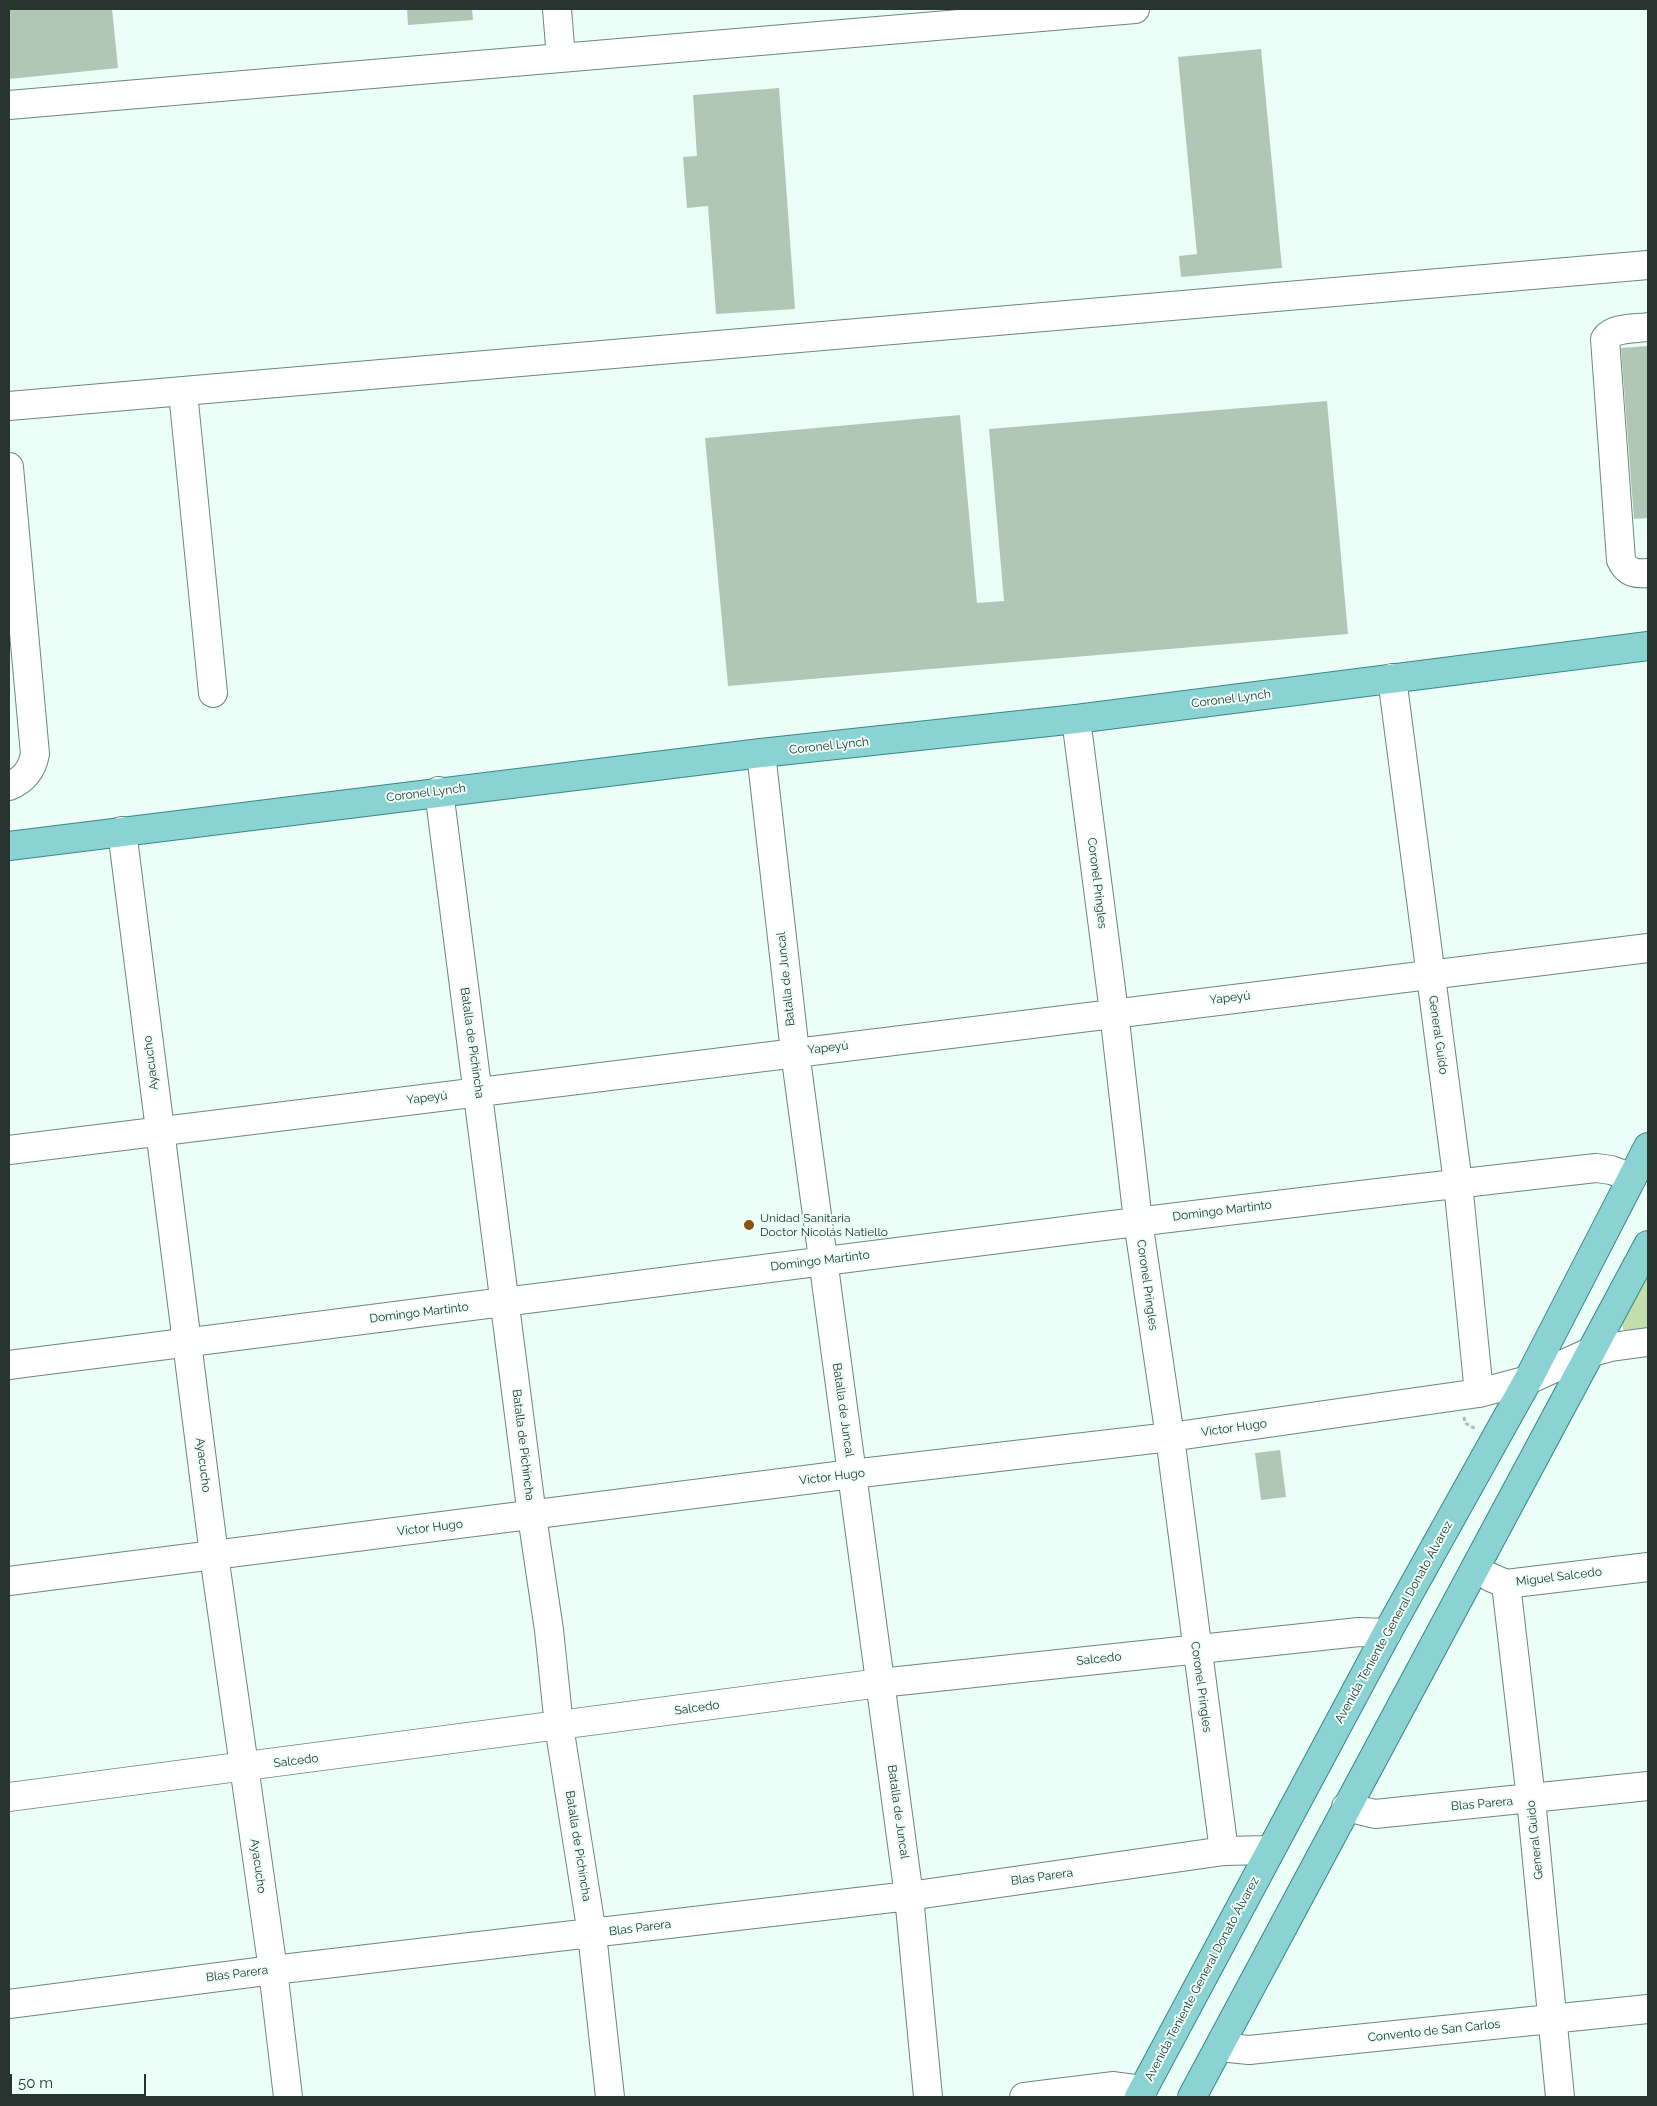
<!DOCTYPE html>
<meta charset="utf-8">
<style>
body{margin:0}
#map{position:relative;width:1657px;height:2106px;overflow:hidden;background:#ecfef8;font-family:Raleway,sans-serif}
canvas{display:block}
.frame{position:absolute;inset:0;border:10px solid #283430;pointer-events:none}
.scale{position:absolute;left:10px;top:2074px;width:136px;height:22px;box-sizing:border-box;border:2px solid #283430;border-top:0;padding-left:6px;font-size:15px;line-height:18px;white-space:nowrap;color:#283430;-webkit-text-stroke:4px #ecfef8;paint-order:stroke}
</style>
<div id="map">
<canvas width="1657" height="2106"></canvas>
<div class="frame"></div>
<div class="scale">50 m</div>
</div>
<script>
const ctx = document.querySelector('canvas').getContext('2d');
ctx.lineJoin = 'round';
function fillPath(path, color) { ctx.fillStyle = color; ctx.fill(path, 'evenodd'); }
function stroke(path, color, width, dash) { ctx.strokeStyle = color; ctx.lineWidth = width; ctx.lineCap = dash ? 'butt' : 'round'; ctx.setLineDash(dash || []); ctx.stroke(path); }
function drawText(font, color, halo, rows, align = 'center') {
  ctx.font = font + ' Raleway,sans-serif'; ctx.lineWidth = 4; ctx.setLineDash([]); ctx.textBaseline = 'middle'; ctx.strokeStyle = halo; ctx.fillStyle = color; for (const [text, x, y, turn = 0] of rows) {
    ctx.save(); ctx.translate(x, y); ctx.rotate((+turn || 0) * Math.PI / 180); ctx.textAlign = isNaN(turn) ? turn : align; if (halo) ctx.strokeText(text, 0, 0); ctx.fillText(text, 0, 0); ctx.restore();
  }
}
const green = new Path2D(`
 M1648,1269V1333C1635,1334 1618,1336 1623,1318Z`);
const building = new Path2D(`
 M9,9H112L118,68L9,79Z
 M407,9H472L473,20L408,25Z
 M1261,49L1282,268L1181,277L1179,256L1197,254L1178,57Z
 M779,88L795,309L716,314L708,206L687,208L683,157L697,156L693,95Z
 M1648,346V518L1634,519L1621,348Z
 M1327,401L1348,634L728,686L705,438L960,415L977,603L1004,601L989,429Z
 M1280,1450L1286,1497L1261,1500L1255,1453Z`);
const path = new Path2D(`
 M1464,1417L1465,1423L1476,1429`);
const minor = new Path2D(`
 M557,9L561,58
 M9,105L1135,9
 M1648,327C1635,329 1613,327 1605,339L1621,560C1627,573 1635,574 1648,573
 M183,392L213,693
 M9,406L1648,265
 M9,467L35,754C32,770 24,780 9,786
 M1392,678L1458,1183L1479,1393
 M1076,719L1114,1012L1138,1221L1170,1437L1224,1851
 M761,753L795,1052L909,1896L928,2097
 M439,791L532,1516L549,1630L559,1726L592,1934L610,2097
 M122,831L214,1555L273,1970L288,2097
 M9,1150L1648,948
 M9,1365C538,1299 1066,1227 1596,1168L1611,1170L1632,1178
 M1490,1577L1506,1584L1648,1567
 M9,1581L852,1474L1170,1437L1479,1393L1528,1380L1588,1353L1611,1347L1648,1342
 M1506,1584L1531,1799L1560,2097
 M9,1797L880,1683L1359,1632L1387,1633
 M1346,1807L1375,1814L1648,1786
 M9,2004L273,1970L909,1896L1224,1851L1270,1850
 M1219,2047L1249,2050L1648,2009
 M1024,2097L1114,2086L1143,2090`);
const major = new Path2D(`
 M9,846L761,753L1076,719L1648,646
 M1139,2097L1387,1633L1528,1380L1648,1147
 M1192,2097L1648,1245`);
const markers = [
 [749,1225,6,"#8c510f"]
];
const streetNames = [
 ["Coronel Lynch",1231,699,-7],
 ["Coronel Lynch",829,746,-6],
 ["Coronel Lynch",426,793,-7],
 ["Coronel Pringles",1097,883,83],
 ["Batalla de Juncal",786,979,-96],
 ["Yapeyú",1230,998,-7],
 ["General Guido",1438,1035,82],
 ["Batalla de Pichincha",472,1043,82],
 ["Yapeyú",828,1048,-7],
 ["Ayacucho",151,1063,-97],
 ["Yapeyú",427,1098,-7],
 ["Domingo Martinto",1222,1211,-7],
 ["Domingo Martinto",820,1261,-7],
 ["Coronel Pringles",1147,1285,82],
 ["Domingo Martinto",419,1313,-7],
 ["Batalla de Juncal",843,1410,82],
 ["Victor Hugo",1234,1428,-8],
 ["Batalla de Pichincha",523,1445,83],
 ["Ayacucho",203,1465,83],
 ["Victor Hugo",832,1477,-7],
 ["Victor Hugo",430,1528,-7],
 ["Miguel Salcedo",1559,1577,-7],
 ["Avenida Teniente General Donato Álvarez",1394,1622,-61],
 ["Salcedo",1099,1659,-6],
 ["Coronel Pringles",1201,1687,82],
 ["Salcedo",697,1708,-8],
 ["Salcedo",296,1761,-7],
 ["Blas Parera",1482,1804,-5],
 ["Batalla de Juncal",898,1812,82],
 ["General Guido",1535,1840,-96],
 ["Batalla de Pichincha",578,1846,81],
 ["Ayacucho",258,1866,82],
 ["Blas Parera",1042,1877,-8],
 ["Blas Parera",640,1928,-7],
 ["Blas Parera",237,1974,-7],
 ["Avenida Teniente General Donato Álvarez",1202,1979,-62],
 ["Convento de San Carlos",1434,2031,-6]
];
const poiNames = [
 ["Unidad Sanitaria",760,1218],
 ["Doctor Nicolás Natiello",760,1232]
];
fillPath(green, '#c5ddaa');
fillPath(building, '#b1c7b5');
stroke(minor, '#6b867d', 30);
stroke(major, '#368887', 30);
stroke(path, '#adbeb8', 3, [4, 2.5]);
stroke(minor, '#fff', 28);
stroke(major, '#8bd3d3', 28);
for (const [x, y, r, color] of markers) { const dot = new Path2D(); dot.arc(x, y, r, 0, 2 * Math.PI); ctx.fillStyle = color; ctx.fill(dot); stroke(dot, '#ecfef8', 2); }
drawText('12px', '#283430', '#ecfef8', streetNames);
drawText('12px', '#283430', '#ecfef8', poiNames, 'left');
</script>
